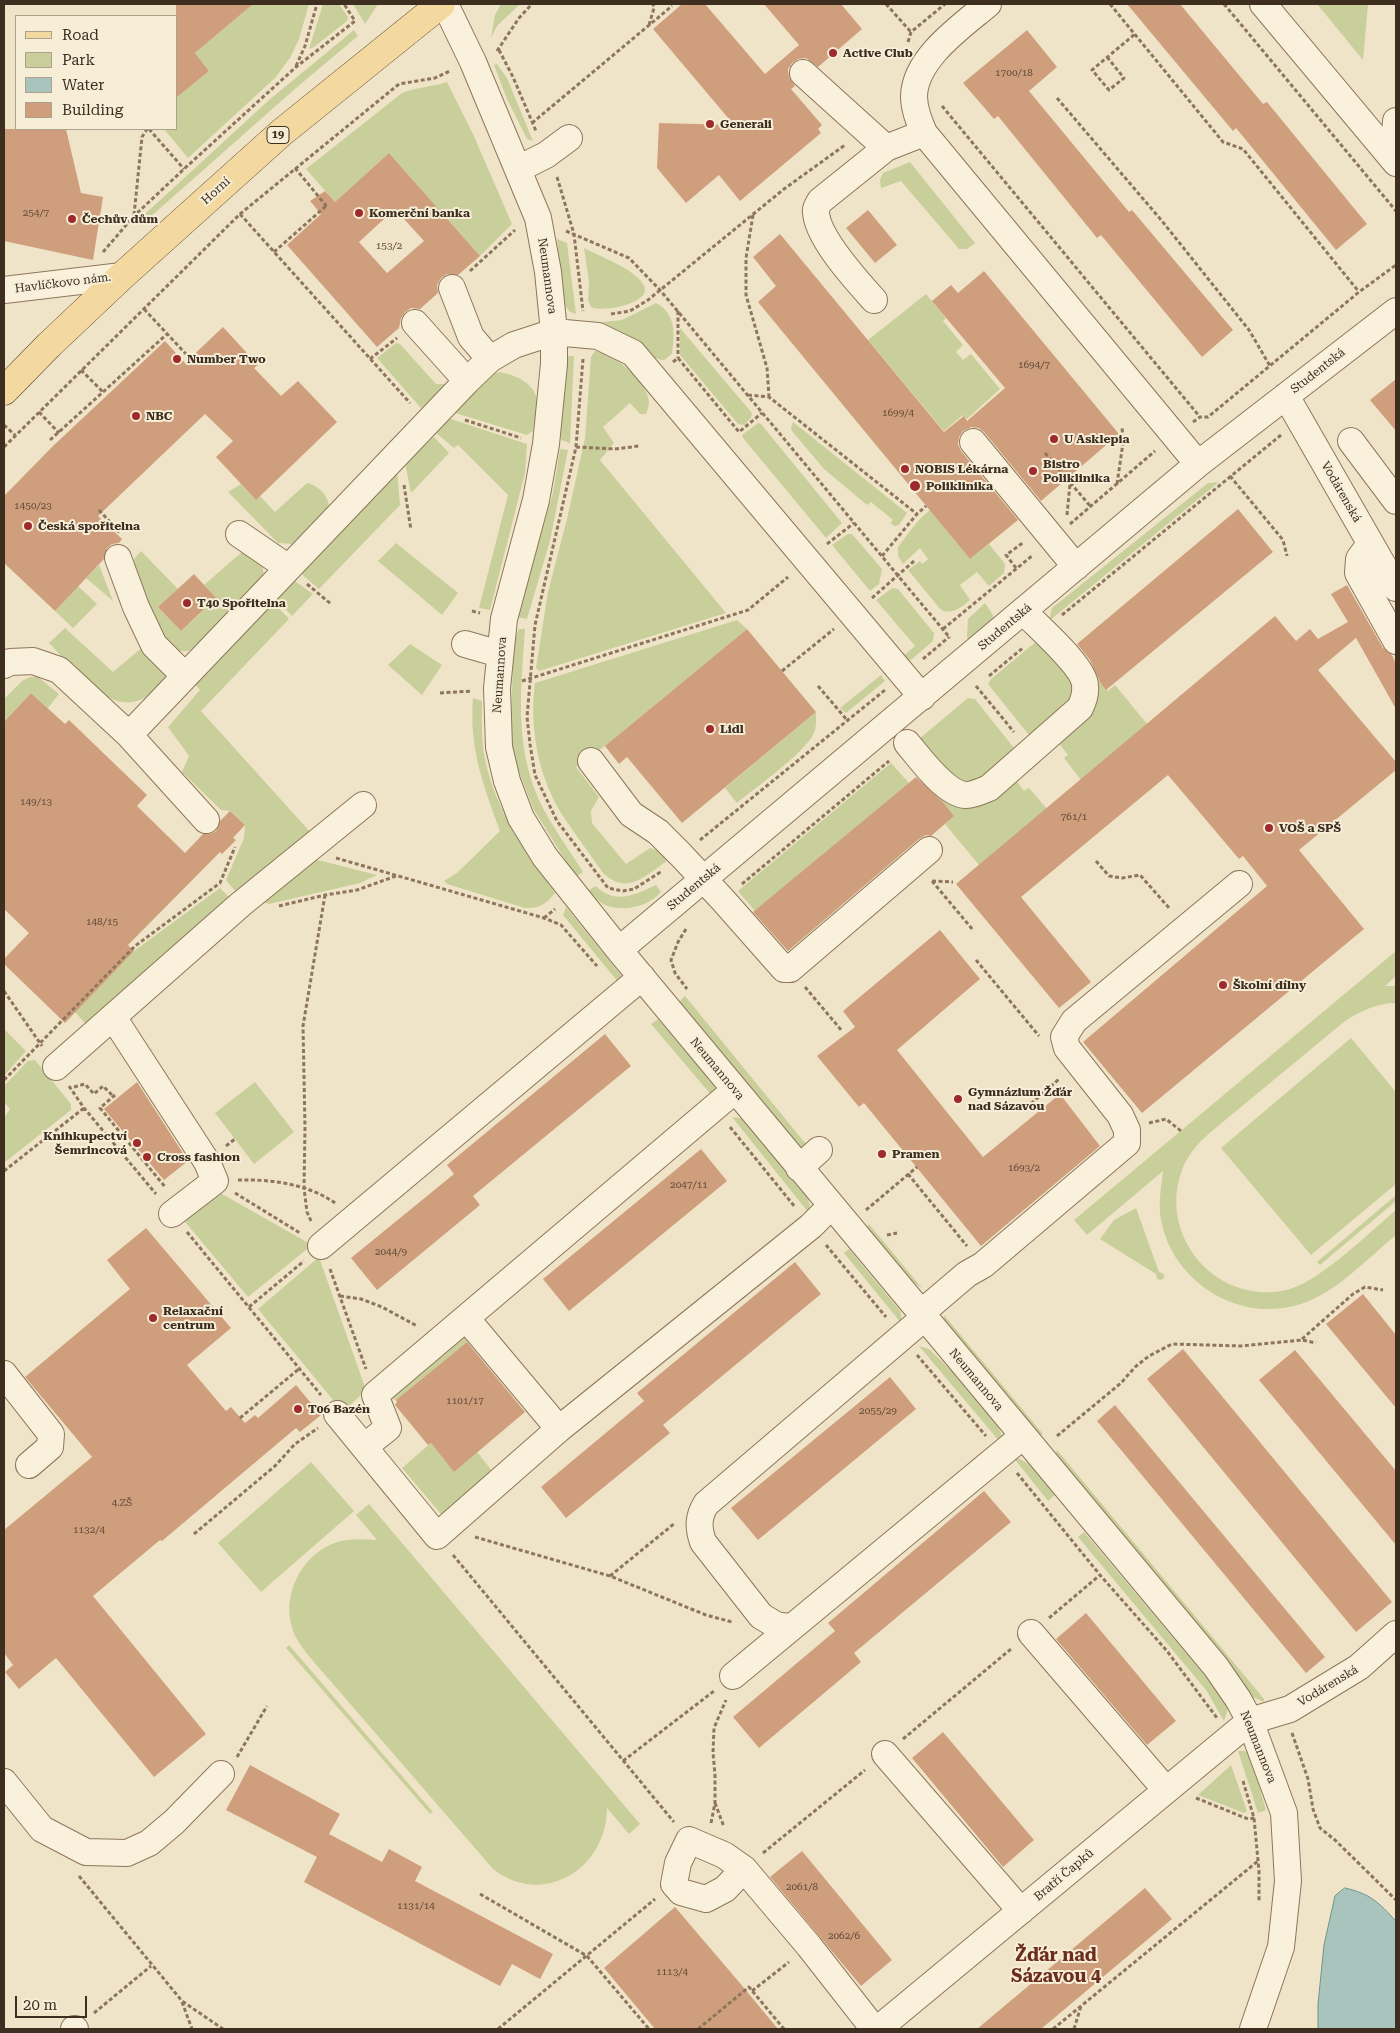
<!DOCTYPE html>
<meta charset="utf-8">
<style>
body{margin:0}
#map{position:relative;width:1400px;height:2033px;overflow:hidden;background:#f0e4c8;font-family:"Roboto Serif",serif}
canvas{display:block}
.frame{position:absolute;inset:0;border:5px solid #3d2e20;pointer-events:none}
.legend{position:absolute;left:15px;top:15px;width:162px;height:115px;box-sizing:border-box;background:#f7eed8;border:1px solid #ada18e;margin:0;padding:6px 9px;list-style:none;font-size:15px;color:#3d2e20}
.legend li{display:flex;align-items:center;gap:10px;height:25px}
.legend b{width:25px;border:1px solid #ada18e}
.scale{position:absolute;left:15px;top:1996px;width:72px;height:22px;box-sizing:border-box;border:2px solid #3d2e20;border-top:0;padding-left:6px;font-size:15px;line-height:18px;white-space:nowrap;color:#3d2e20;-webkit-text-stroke:4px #f7eed8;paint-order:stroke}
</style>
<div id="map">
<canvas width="1400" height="2033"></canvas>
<div class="frame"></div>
<ul class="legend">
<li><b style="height:6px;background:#f3d9a0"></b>Road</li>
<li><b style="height:14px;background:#c9cf9b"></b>Park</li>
<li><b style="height:14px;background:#a9c4bc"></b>Water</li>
<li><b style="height:14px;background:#cf9f7d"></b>Building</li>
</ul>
<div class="scale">20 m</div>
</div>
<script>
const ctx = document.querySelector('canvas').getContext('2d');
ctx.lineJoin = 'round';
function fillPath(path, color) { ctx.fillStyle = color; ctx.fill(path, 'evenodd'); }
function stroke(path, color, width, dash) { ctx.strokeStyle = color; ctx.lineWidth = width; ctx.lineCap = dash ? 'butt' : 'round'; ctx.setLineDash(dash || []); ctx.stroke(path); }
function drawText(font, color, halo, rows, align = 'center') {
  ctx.font = font + ' "Roboto Serif",serif'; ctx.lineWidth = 4; ctx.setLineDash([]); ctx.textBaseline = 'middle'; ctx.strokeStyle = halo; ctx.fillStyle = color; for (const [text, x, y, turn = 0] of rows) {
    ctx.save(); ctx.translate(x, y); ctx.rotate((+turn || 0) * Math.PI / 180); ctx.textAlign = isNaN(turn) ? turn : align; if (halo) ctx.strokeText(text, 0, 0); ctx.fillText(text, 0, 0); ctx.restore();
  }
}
const green = new Path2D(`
 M244,4H309L299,39L290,58L275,78L188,158L164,129H176V98L209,71L195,53L248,8Z
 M323,4H339L348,17L347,21L314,47L309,49Z
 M353,4H378L365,24Z
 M501,4H520L497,26L491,38L495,15Z
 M1317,4H1368L1363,60Z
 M354,30L358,36L296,88L148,219L144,215L269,100Z
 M497,64L507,78L533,141L527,139L507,99L494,65Z
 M447,82L473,134L512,224L480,256L389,153L335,202L306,169L402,93C416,87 432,87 447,82Z
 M910,162L975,243L967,249H959L901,181L881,188L880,180L883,173Z
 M557,239L567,243L576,314L570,312L565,305Z
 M584,248C601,257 633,268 643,284C656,303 602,313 591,307L588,300L589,282Z
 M926,294L946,318L943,321L963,345L956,352L963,360L971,354L1000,389L967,419L963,415L944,431L868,340Z
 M656,303C676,313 675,334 672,354L664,360C648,359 639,345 627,336C619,330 610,328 602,322L622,320Z
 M680,328L752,413L751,418L744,425L738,424L680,355Z
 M396,343L400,344L436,384H447L421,408L377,358Z
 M595,351C613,352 649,383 649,403C649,406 647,411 646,414H640L630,403L603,427L614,443L600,460L726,613L539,671L536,668L548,592L567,519L585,438L591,357Z
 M569,356H574L570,443L561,440L564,360Z
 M500,372C516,375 537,384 537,403C537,412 534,422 533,431L527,435L452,412L492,374Z
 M448,418L527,444L525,473L490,610L479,608L508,495L458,445L454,448L436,433Z
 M793,422L907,513L899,525L895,526L890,523L893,520L871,502L867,505L824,469L792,431L791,427Z
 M758,423L761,424L842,523L826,538L743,438L742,435Z
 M434,437L449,453L411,493L405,463Z
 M560,449L568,450L550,541L527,619L517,617L553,493Z
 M397,470L400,505L319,589L298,571Z
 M1219,482L1049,621L1052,608L1208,483Z
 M307,483C318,485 330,497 329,509L292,544L278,543L228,492L241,484L256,500L260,496L275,512Z
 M930,510L970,559L989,544L1005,564L1004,573L989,586L977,572L960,585L970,600C962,607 953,615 941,610L908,570L920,561L922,564L928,559L920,548L903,564L898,556V547C908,534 916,521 930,510Z
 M848,534H852L882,569L879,584L870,591L832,545Z
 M396,543L458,593L442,615L378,561Z
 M141,551L178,589L158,607L181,631L216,599L204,585L242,552H248C258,560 264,564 264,577L194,647L189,651H175L164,643L135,575L134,559Z
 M99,565L113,601L86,578Z
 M292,579L313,594L292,616L274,597Z
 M78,586L97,604L73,628L55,611Z
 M892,588L898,589L934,633L933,641L911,660L901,658L915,646L876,600Z
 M271,600L289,619L201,711L312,834L241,898L226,880L244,838L245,825L230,811L221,810L182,772L189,756L168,727L200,690L193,682Z
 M985,603L993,615V620L969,643L967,636L968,619Z
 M737,620L747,629L605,746L576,767L599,797L591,811L592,823L626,864L650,848L660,851L667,861C645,876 627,896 603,873C589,853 574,833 561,813C538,775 529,727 535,683Z
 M65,628L113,672L144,646L165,674L163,684C155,690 146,698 137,701C103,711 70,664 49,643Z
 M519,629H525C521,689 514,743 539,800C550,824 569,849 583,872L576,877L534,810L514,759L510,741L514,640Z
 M1038,640L1074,679V698L1034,737L1028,734L988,684L991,679Z
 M410,644L442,665L422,695L388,665Z
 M1090,670L1108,691L1115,685L1148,725L1081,780L1064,758L1068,755L1057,741Z
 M881,675L885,681L846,713L840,708Z
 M30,677H38L59,694L48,708L31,693L4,722V699L22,681Z
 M473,698L482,701C482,720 481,740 485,759C495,809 525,852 555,893C545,905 540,908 525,908L447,884L444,881L457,873L500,831C483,784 469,749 473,698Z
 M968,698L975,699L1014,748V754L973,786L951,781L919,739Z
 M816,712C816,720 817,728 813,735C802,755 756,787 737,803L725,788Z
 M891,763L909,783L755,911L738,891Z
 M1015,779L1024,791L1029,788L1047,809L979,865L945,824L954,816L935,793Z
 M310,858L377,875L360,883L269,904L258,901Z
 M656,885L661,892C649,907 621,913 603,904C598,901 593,895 589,890L596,886C615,905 635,895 656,885Z
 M220,888L235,903L86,1024L75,1012L134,951Z
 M566,907L624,979L619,983L563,915Z
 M1396,951V976L1385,986H1396V1003C1377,1003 1361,1011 1345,1021L1212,1131C1199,1142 1188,1154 1182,1170C1157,1238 1219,1308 1290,1289C1321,1280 1370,1232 1396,1210V1235C1368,1258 1336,1293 1301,1304C1240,1324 1173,1283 1161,1220C1158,1203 1161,1188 1163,1171L1087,1235L1074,1220Z
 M685,996L810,1149L802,1150L679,1002Z
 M658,1019L714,1085L716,1093L713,1097L651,1024Z
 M4,1029L26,1051L4,1076Z
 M1351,1038L1396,1092V1184L1311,1255L1221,1148Z
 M35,1060L71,1104V1110L4,1163V1118L10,1109L4,1102V1086L28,1061Z
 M255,1082L294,1132L254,1164L215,1113Z
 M732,1117L740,1118L747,1123L807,1196L810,1205L808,1212Z
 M212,1192L222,1194L312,1245L248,1297L181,1217Z
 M1396,1195V1201L1320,1265L1317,1262Z
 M1136,1208L1159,1272L1164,1274V1278L1161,1280L1157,1279L1156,1274L1100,1239L1114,1220Z
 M869,1224L922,1288L914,1283L866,1228Z
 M849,1249L901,1312V1323L844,1253Z
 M319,1257L366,1390L343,1412L258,1309Z
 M944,1315L1043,1434L1041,1435L1037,1433L943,1320Z
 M464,1335L467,1342L396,1400L389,1398Z
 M919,1346L929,1349L955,1374L998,1426L1002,1436L1000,1442Z
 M431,1443L454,1471L477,1452L497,1477L452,1514H441L402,1468Z
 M1057,1450L1264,1699V1702L1252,1697L1058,1458L1056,1453Z
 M1013,1457C1034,1462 1041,1478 1055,1495L1048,1501Z
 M311,1462L354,1511L261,1592L218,1543Z
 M369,1504L640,1824L629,1834L607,1808C607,1869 543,1908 493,1869L307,1654C301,1645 294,1637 292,1627C282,1595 301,1557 332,1544C346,1538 362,1539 377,1540L356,1515Z
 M1084,1532L1212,1684L1228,1709L1224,1721L1206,1690L1078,1537Z
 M289,1645L433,1812L430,1814L286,1648Z
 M1238,1751H1246L1251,1758L1266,1810L1258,1813Z
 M1231,1765L1247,1811L1244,1813L1198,1795Z`);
const water = new Path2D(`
 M1345,1888C1371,1894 1378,1902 1396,1921V2029H1318V2004L1324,1945L1335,1896Z`);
const building = new Path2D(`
 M176,4H253L195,53L209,71L176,98Z
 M682,4H705L765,74L799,45L764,4H841L862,29L818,67L806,58L798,59L792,63L788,69L789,77L795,86L791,89L822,125L818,129L821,133L740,201L719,175L686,203L657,168L659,123L734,125L653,29Z
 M1127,4H1180L1263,104L1267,102L1367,224L1336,250L1236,128L1233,131Z
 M1027,30L1057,67L1029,91L1129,212L1132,210L1233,330L1202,357L1101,235L1097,238L998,116L994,119L963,83Z
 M4,129H66L81,193L103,197L93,260L4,241Z
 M389,153L480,256L458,275L447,274L441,278L437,285L438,293L420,309L411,308L405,312L401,318L399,328L377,347L287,245L321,214L310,201L325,191L335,202ZM395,209L424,241L387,273L359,242Z
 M868,210L897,245L875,263L846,228Z
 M780,234L944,432L964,416L967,421L1005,388L932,301L951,285L958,293L984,271L1119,434L1041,501L984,432L979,428L971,427L963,431L959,437L958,444L961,451L1018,520L970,559L758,302L776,286L753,257Z
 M223,327L258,365L254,368L281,396L298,381L337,422L256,500L216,457L233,441L205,414L98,516L122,539L119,543L112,544L107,548L104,559L55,611L4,563V496L53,446L165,341L185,363Z
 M1396,379V431L1370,400Z
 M1238,509L1273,552L1106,690L1100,682L1090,660L1077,644Z
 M194,574L216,598L181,631L158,607Z
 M1347,585L1383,648L1392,655L1396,664V709L1356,638L1318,670L1396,762V770L1299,850L1364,929L1142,1113L1083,1042L1267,886L1243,856L1239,859L1168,775L1021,897L1091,982L1059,1008L956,884L1275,616L1296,641L1310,629L1318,639L1348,622L1331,594Z
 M747,629L816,712L682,823L627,757L619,764L605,746Z
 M31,693L65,724L69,720L147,795L137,806L185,853L203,834H210L216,831L220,821L230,811L245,825L233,838L236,840L222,854L220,852L128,945L134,951L65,1023L4,964V959L29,933L4,909V722Z
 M916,777L942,801L954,816L931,836L926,835L919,839L788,951L753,912Z
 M940,930L980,979L897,1050L983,1157L1060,1094L1100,1146L981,1246L864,1103L859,1107L817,1056L855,1027L843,1011Z
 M605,1034L631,1066L473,1196L480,1205L377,1290L351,1258L454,1174L447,1165Z
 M137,1082L188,1161L164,1180L104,1109Z
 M701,1149L727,1181L569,1311L543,1279Z
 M146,1228L231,1328L187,1365L226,1411L231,1407L245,1423L255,1415L258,1418L296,1385L321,1415L300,1432L296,1428L162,1541L160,1540L93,1596L206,1734L154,1777L56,1658L19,1689L5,1672L13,1665L4,1653V1530L92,1457L25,1377L130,1289L107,1260Z
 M795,1262L821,1294L663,1425L670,1433L566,1518L541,1487L644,1401L637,1393Z
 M1363,1294L1396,1335V1408L1326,1324Z
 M467,1342L525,1412L454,1472L431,1443L428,1445L395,1405L397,1402L396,1400Z
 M1183,1349L1392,1602L1356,1632L1147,1379Z
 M1295,1350L1396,1471V1545L1259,1380Z
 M890,1377L916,1409L758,1540L731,1508Z
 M1115,1405L1325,1657L1306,1673L1097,1421Z
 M984,1491L1011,1522L854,1653L861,1662L759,1748L733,1717L835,1631L828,1623Z
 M1086,1613L1176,1721L1147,1745L1056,1639Z
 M943,1732L1034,1840L1003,1867L912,1758Z
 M250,1765L340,1814L329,1834L382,1862L389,1849L422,1867L415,1881L553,1954L540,1979L512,1964L500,1986L304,1882L317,1857L226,1810Z
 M802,1851L892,1960L861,1986L770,1877Z
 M1145,1888L1172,1919L1041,2029H977Z
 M675,1907L739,1982L778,2029H655L604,1968Z`);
const path = new Path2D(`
 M886,4L911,32
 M1110,4L1223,142L1243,149L1359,292
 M1224,4L1396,211
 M649,25L654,8L653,4
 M908,42L911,32L945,4
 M499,50L513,77L536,131
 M497,51L519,18L532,4
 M1107,57L1124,78L1109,90L1092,70L1135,34
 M296,66L305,46L317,4
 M1057,98L1162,221L1249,330L1270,366
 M942,106L1200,417
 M532,123L672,6
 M149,129L184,169
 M295,168L328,208
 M557,177L574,234L583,311
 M240,214L410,403
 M134,215L142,137L147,129
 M753,215L746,258V295L767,368L769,397
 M566,231L629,258L660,290L950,638
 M103,252L134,216L184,169L296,67L355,21L344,4
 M274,252L326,206
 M470,271L515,230
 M144,309L186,354
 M678,311V358
 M611,314L630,311L648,300L784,189L845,145
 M370,359L397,338
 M583,359L576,447L535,625L527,717L530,744L535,775L557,821L608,888L623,891L634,889L662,871
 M673,362L678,358L739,432L762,413
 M81,370L103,392
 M748,395L769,397L917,514
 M39,412L59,433
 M465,420L521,438
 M1193,422L1200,417H1208L1359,292L1396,265
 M4,425L15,435
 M50,440L167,334
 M4,447L240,214L399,84L435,78L450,71
 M576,447L615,449L639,446
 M1045,453L1091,507
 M1230,476L1283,540L1287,556
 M1117,484L1123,443L1122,426
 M404,485L411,530
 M99,510L120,533
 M1067,515L1070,484
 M1070,524L1155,451
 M827,544L854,523
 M882,556L917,514L926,506
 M1016,568L1006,555L1024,542
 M307,584L331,604
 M872,598L914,561
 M472,611L480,613
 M1062,615L1281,435
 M943,629L1033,555
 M923,659L949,637
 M782,671L834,629
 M989,676L1024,647
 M522,681L748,610L788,577
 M818,686L847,720
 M976,686L1014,732
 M440,693L472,691
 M700,840L885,690
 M336,858L544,918L561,925L597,966
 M1096,861L1109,876L1122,878L1140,875L1170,909
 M932,881L973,930
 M932,881L953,882
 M742,884L889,761
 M279,906L325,895L357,890L396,876
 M544,918L555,909
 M686,929L678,942L671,960L675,973L687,989
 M976,960L1039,1036
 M805,987L842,1031
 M4,991L42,1046
 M4,1080L135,946L220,883L235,847
 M69,1086L84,1108L156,1194
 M74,1087L85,1084L94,1094L103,1086L113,1096
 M115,1095L100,1108L166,1188
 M1026,1108L1059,1079
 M1149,1123L1166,1119L1181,1131
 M730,1127L795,1207
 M226,1146L235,1139
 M4,1171L84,1108
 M908,1174L967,1246
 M238,1180C271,1179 308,1184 335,1203
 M235,1193L300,1233
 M866,1210L917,1167
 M311,1221L307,1212L304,1188L305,1128L303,1026L325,895
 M187,1232L321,1395
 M887,1235L897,1233
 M826,1245L886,1317
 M330,1269L366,1369
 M340,1296L361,1299L382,1307L417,1326
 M249,1307L304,1261
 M1302,1339L1353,1294L1365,1287L1383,1290
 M917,1355L986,1436
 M240,1418L300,1368
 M1057,1436L1121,1383L1135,1367L1149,1356L1172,1344L1241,1346L1302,1340L1316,1343
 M1017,1473L1100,1575L1167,1651L1217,1718
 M194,1534L275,1466L295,1444L318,1428
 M475,1537L610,1576L706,1615L732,1622
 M453,1555L674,1822
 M610,1576L675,1523
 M1049,1618L1100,1575
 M1292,1733L1308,1779L1313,1809L1320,1828L1335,1840L1396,1900
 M903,1739L1011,1649
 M237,1757L267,1706
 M623,1761L714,1691
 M1243,1781L1254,1818L1259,1871V1901
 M1196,1798L1248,1819L1255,1818
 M715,1803L724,1827
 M711,1823L715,1803V1775L713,1753L714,1728L726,1700
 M763,1853L865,1770
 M79,1876L182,2001L223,2029
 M480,1894L587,1956L649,2029
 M752,1991L789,1962
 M182,2002L192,2029
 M94,2013L151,1966
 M498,2029L655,1899
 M698,2029L749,1987L784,2029
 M1053,2029L1258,1861
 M1074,2029L1081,2006`);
const minor = new Path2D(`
 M445,4L473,62L538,218L548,272L554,332V364L546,444L536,500L504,619L497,688L499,747L507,781L521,818L545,857L619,950L1216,1667L1238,1699L1250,1721L1284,1813L1288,1881L1281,1947L1253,2029
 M988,4C962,26 915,58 914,96C914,109 919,121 924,133L1198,464
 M1263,4L1396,163
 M803,73L886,148
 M1393,159L1396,121
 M518,169L546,155L569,138
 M452,288L471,337L490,359
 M4,290L122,276
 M874,300C857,281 817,238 816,212C815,208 818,205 820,201L886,148L924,133
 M415,323L467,381
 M1286,396L1396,588
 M1351,441L1396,501
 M973,442L1076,567
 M239,534L287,567
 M1370,544L1359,559L1358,573L1396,641
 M118,558L136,607L154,645L185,676
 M465,644L500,654
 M4,665L10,662L33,661L59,670L129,735L206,820
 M129,735L467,381L490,359L514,345L554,332L598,336L633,353L922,697
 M907,743C920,758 945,794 966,795C973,795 982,791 989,788L1080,708C1084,700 1086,694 1085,685C1084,666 1038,627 1023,611
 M591,761L631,814L658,832L681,855L723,900L784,969H790L929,850
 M619,950L1198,464L1396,311
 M113,1017L207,1162L215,1181L172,1214
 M56,1067L241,904L363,805
 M799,1168L819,1150
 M321,1246L642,977
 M920,1314L967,1274L983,1265L1127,1143V1130L1120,1115L1067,1048L1064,1037L1074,1021L1239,884
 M466,1318L559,1429
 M4,1374L51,1434L50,1447L29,1465
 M337,1414L437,1536L559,1429L811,1226L831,1206
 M364,1447L388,1428L375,1395L735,1090
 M790,1627L776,1625L761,1616L703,1542C698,1527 698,1517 706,1504L924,1318
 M1031,1633L1166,1790
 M733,1676L1023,1436
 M885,1754L1021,1911
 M4,1782L42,1829L86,1852L127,1853L149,1843L174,1822L221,1774
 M744,1869L725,1889L706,1899L681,1892L674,1884L678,1863L689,1840L724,1855L744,1869L809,1946L874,2029
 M74,2029H75
 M878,2029L1250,1721L1290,1709L1359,1667L1396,1634`);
const major = new Path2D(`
 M4,391L49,345L122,276L281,133L441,4`);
const markers = [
 [833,53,5,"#9e2a2b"],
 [710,124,5,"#9e2a2b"],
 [359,213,5,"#9e2a2b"],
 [72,219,5,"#9e2a2b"],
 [177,359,5,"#9e2a2b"],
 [136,416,5,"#9e2a2b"],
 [1054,439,5,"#9e2a2b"],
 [905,469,5,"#9e2a2b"],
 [1033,471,5,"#9e2a2b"],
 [915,486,6,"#9e2a2b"],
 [28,526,5,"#9e2a2b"],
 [187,603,5,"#9e2a2b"],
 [710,729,5,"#9e2a2b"],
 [1269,828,5,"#9e2a2b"],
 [1223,985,5,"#9e2a2b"],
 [958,1099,5,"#9e2a2b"],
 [137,1143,5,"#9e2a2b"],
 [882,1154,5,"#9e2a2b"],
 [147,1157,5,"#9e2a2b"],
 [153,1318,5,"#9e2a2b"],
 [298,1409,5,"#9e2a2b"]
];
const numberNames = [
 ["1700/18",1014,73],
 ["254/7",36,213],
 ["153/2",389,246],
 ["1694/7",1034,365],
 ["1699/4",898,413],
 ["1450/23",33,506],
 ["149/13",36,802],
 ["761/1",1074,817],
 ["148/15",102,922],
 ["1693/2",1024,1168],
 ["2047/11",689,1185],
 ["2044/9",391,1252],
 ["1101/17",465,1401],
 ["2055/29",878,1411],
 ["4.ZŠ",122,1503],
 ["1132/4",89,1530],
 ["2061/8",802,1887],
 ["1131/14",416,1906],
 ["2062/6",844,1936],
 ["1113/4",672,1972]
];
const shields = [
 [278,135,22]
];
const shieldNames = [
 ["19",278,135]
];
const poiNames = [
 ["Active Club",843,53],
 ["Generali",720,124],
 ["Komerční banka",369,213],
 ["Čechův dům",82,219],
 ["Number Two",187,359],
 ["NBC",146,416],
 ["U Asklepia",1064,439],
 ["Bistro",1043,464],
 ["Poliklinika",1043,478],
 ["NOBIS Lékárna",915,469],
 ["Poliklinika",926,486],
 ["Česká spořitelna",38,526],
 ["T40 Spořitelna",197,603],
 ["Lidl",720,729],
 ["VOŠ a SPŠ",1279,828],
 ["Školní dílny",1233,985],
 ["Gymnázium Žďár",968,1092],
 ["nad Sázavou",968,1106],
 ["Knihkupectví",127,1136,"right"],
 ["Šemrincová",127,1150,"right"],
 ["Pramen",892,1154],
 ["Cross fashion",157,1157],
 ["Relaxační",163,1311],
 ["centrum",163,1325],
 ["T06 Bazén",308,1409]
];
const streetNames = [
 ["Horní",216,191,-42],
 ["Neumannova",547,276,82],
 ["Havlíčkovo nám.",63,283,-7],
 ["Studentská",1318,371,-38],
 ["Vodárenská",1341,492,60],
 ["Studentská",1005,627,-40],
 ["Neumannova",500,675,-86],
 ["Studentská",694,887,-40],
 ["Neumannova",717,1069,50],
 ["Neumannova",976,1380,50],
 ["Vodárenská",1328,1686,-31],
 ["Neumannova",1258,1747,68],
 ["Bratří Čapků",1064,1875,-40]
];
const districtNames = [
 ["Žďár nad",1056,1956],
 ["Sázavou 4",1056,1977]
];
fillPath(green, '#c9cf9b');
fillPath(water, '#a9c4bc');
stroke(water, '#6f938a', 1);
fillPath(building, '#cf9f7d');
stroke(minor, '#8d765c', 28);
stroke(major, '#5b4430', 29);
stroke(path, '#8d765c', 3, [4, 2.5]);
stroke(minor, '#faf1dc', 26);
stroke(major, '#f3d9a0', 28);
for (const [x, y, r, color] of markers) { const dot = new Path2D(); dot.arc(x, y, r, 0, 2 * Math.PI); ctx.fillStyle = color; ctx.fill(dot); stroke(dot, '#f7eed8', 2); }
drawText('10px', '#624a37', null, numberNames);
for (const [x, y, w] of shields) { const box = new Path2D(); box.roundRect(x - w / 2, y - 8.5, w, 17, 4); ctx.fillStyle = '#f7eed8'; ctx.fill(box); stroke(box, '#3d2e20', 1); }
drawText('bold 11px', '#3d2e20', null, shieldNames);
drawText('bold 12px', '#3d2e20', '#f7eed8', poiNames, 'left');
drawText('12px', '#3d2e20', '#f7eed8', streetNames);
drawText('bold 18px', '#6b2e1e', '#f7eed8', districtNames);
</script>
